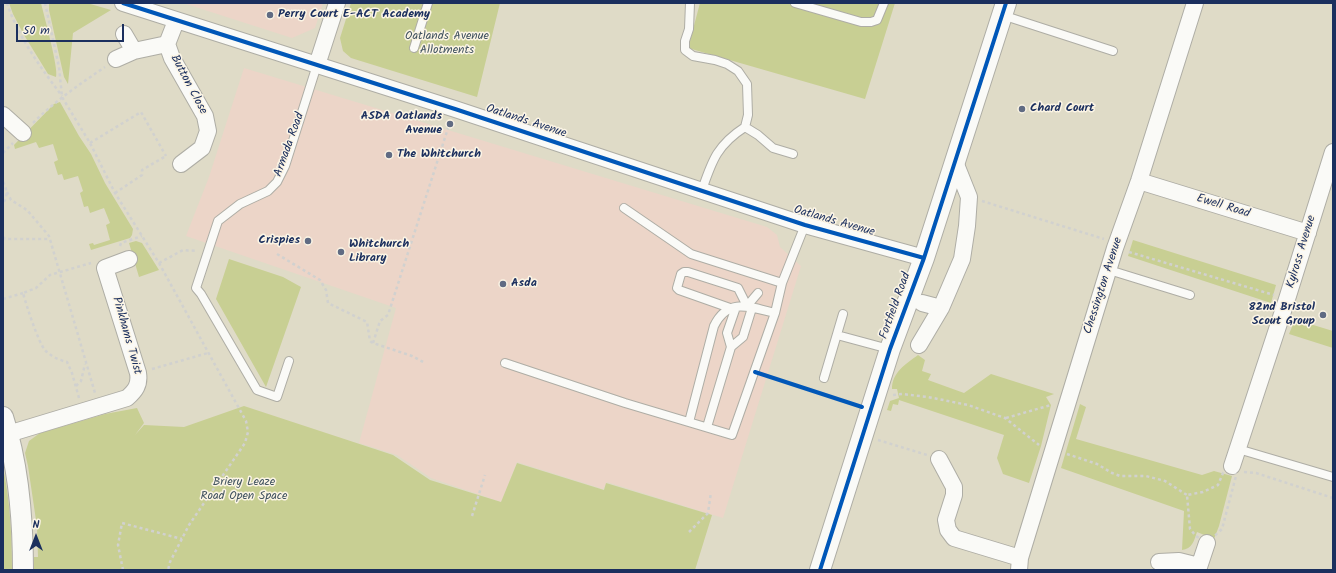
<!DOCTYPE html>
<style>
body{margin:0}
#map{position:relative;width:1336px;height:573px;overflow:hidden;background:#dfdbc7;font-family:Kalam,sans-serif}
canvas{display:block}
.frame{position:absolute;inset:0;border:4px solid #1b2f5e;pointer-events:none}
.north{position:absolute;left:16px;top:517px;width:40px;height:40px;-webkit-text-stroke:3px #fcf5e5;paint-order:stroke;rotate:0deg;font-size:11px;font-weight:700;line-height:16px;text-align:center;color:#1b2f5e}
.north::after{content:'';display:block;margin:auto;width:14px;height:18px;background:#1b2f5e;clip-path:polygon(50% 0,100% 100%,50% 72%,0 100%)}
.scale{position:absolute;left:16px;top:24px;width:108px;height:18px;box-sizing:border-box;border:2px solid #1b2f5e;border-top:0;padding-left:5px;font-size:12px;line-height:14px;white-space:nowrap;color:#1b2f5e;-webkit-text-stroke:3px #fcf5e5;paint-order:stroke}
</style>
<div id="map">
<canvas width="1336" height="573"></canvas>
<div class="frame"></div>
<div class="north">N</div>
<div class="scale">50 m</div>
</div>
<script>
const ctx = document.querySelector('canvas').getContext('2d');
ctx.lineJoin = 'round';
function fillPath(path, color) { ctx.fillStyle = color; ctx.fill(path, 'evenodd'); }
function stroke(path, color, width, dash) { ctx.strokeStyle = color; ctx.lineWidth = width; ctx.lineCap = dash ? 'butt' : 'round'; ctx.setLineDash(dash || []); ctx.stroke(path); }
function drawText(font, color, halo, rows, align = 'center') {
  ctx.font = font + ' Kalam,sans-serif'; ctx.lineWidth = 3; ctx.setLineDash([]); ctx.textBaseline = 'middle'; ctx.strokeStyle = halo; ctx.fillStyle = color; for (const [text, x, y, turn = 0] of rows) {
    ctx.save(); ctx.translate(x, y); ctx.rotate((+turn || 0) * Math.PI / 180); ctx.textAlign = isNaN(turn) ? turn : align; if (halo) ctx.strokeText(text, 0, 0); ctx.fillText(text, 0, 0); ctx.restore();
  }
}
const built = new Path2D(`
 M183,3H323L315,28L292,38Z
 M244,68L767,227L777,235L780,247L801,266L723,518L607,482L603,489L517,462L501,502L431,478L397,455L359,443L396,308L186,236L209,177Z`);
const green = new Path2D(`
 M9,3H41C44,16 59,69 56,77L48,74L24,35L13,14Z
 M49,3H87L111,10L73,33L68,84L64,77L49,10Z
 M351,3H500L477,97L351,58L343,51L340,38Z
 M700,3H895L865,99L688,48Z
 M60,102L79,136L91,154L105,183L133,229L132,235L130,238L91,250L89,244L93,243L94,245L110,240L106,225L110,223L104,208L90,213L88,206L84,207L80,193L83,191L78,176L64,180L62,174L58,175L54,162L58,160L53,144L39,148L36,142L15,149L14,145L54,104Z
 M1133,240L1276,285L1271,303L1128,256Z
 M136,241L142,243L159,270L139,277L129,243Z
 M229,259L283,277L301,287L266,387L216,299Z
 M1294,322L1309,327L1310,324L1333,331V348L1289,334Z
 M918,355L925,360L922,371L931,374L928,380L964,393L991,374L1054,394L1046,397L1051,405L1041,446L1029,483L1003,474L997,458L1004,435L899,400L898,405L893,404L891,411L887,410L890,401L899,398L897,389H892C892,372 906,364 918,355Z
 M1080,404L1086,407L1076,439L1202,475L1214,471L1232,476L1219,526L1214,539L1197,532C1194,541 1192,549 1182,550L1184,511L1061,468Z
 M244,406L393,455L430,480L501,502L517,463L604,490L606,483L712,515L695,570H34V557H38L37,527L28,466L25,453L29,441L40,433L105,414L137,408L144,423L135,435L144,425L184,427Z
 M3,467C10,501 12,535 12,570H3Z`);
const path = new Path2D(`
 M7,3C18,37 41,68 62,96
 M45,3L59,67L62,97L90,143L115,193L159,263L246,421L248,432L245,443L189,525L170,562L168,570
 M33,123C55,101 80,84 105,67
 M90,143L141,112L166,156
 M3,153L13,143
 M3,182C7,188 8,197 3,203
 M7,192L11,200L27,210L49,236L95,393
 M115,193L142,175V170L166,156
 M982,201L1104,239
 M3,237L5,239H50
 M120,246L121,243L142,236
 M1129,252L1274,295
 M277,254L320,280L326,290L328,303L367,322L370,341L373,343L412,356L425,363
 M159,263L183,250L197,251
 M3,299L23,293
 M373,343L380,321L388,315L450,122
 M152,369L208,353
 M76,386L81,381L85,364
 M893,395L902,394L928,397L968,405L1005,418L1039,445
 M79,398L72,373L67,362C59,360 50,356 45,350C38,342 26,304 23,293L36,288L50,275L91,263
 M1006,418L1051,405
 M878,440L927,455
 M1067,454L1097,464L1112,473L1120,476H1146L1165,481L1187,495
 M1232,466L1235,472L1236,476L1222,529L1207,543L1196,536L1190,529L1187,495L1203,492L1218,485L1223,473Z
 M1244,472L1256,473L1333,498
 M472,516L485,475
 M689,532L708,513L711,492
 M123,570L118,545L122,523L182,539`);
const service = new Path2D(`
 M690,3L689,29L685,41V50L693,56L715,60L727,64L738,71L747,84L748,115L745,127
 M795,3L861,22H871L877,20L884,3
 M1002,15L1113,51
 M414,48L428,3
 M702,190C712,161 717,145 745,127L758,135L773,148L793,154
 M624,208L691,254L782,283
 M1109,270L1190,295
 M730,308L679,290L677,288L681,274L684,272H688L738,288L747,306L758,293
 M837,335L889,349
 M731,347L743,337L752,308
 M289,361L277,397L257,390L201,294L196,288L218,221L240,204L268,191L277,182L285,166L317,65
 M505,363L625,403L732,435L775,313L782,283L805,225
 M824,378L843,314
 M689,422L714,326C728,297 750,307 775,313
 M707,427L731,347L727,333L736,307
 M1238,449L1333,477`);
const minor = new Path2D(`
 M123,3L455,109L805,225L924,258
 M176,21L167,44L172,58L205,116L208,131L202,148L181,164
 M124,34L134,51
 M116,59L134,51L167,44
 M317,65L337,3
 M3,115L23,133
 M1139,181L1308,233
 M922,303L941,308
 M919,345L941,308L962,259L967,226L969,197L955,162
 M8,434L127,398C135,391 140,385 138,373L105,268L129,259
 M939,459L954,487V495L946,520L948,530L954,538L1020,558
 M1232,466L1287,299L1333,152
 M1159,562L1179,561L1199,566
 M1019,570L1020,558L1115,248L1139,181L1195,3
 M1198,570L1207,543`);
const tertiary = new Path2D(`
 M3,417C19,466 23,519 23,570
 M820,570L890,349L924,258L1006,3`);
const cycleway = new Path2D(`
 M123,3L455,109L805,225L924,258
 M755,372L862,407
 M820,570L890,349L924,258L1006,3`);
const markers = [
 [270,15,4,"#606b83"],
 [1022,109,4,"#606b83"],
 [450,124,4,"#606b83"],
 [389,155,4,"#606b83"],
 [308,241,4,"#606b83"],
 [341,252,4,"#606b83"],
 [503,284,4,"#606b83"],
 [1323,315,4,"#606b83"]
];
const poiNames = [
 ["Perry Court E-ACT Academy",278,15],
 ["Chard Court",1030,109],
 ["ASDA Oatlands",442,117,"right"],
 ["Avenue",442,131,"right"],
 ["The Whitchurch",397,155],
 ["Crispies",300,241,"right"],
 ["Whitchurch",349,245],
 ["Library",349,259],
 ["Asda",511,284],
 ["82nd Bristol",1315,308,"right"],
 ["Scout Group",1315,322,"right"]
];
const parkNames = [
 ["Oatlands Avenue",447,37],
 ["Allotments",447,51],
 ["Briery Leaze",244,483],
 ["Road Open Space",244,497]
];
const streetNames = [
 ["Button Close",188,85,62],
 ["Oatlands Avenue",526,122,18],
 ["Armada Road",290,145,-70],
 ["Ewell Road",1223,207,17],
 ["Oatlands Avenue",834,222,16],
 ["Kylross Avenue",1302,252,-73],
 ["Chessington Avenue",1104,286,-72],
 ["Fortfield Road",896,306,-70],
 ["Pinkhams Twist",126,336,74]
];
fillPath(built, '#ecd5c8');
fillPath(green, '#c8cf93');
stroke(service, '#aeada5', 10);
stroke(minor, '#aeada5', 18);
stroke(tertiary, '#aeada5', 22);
stroke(path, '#d1d1cf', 2.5, [3, 3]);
stroke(service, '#fafaf7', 8);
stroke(minor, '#fafaf7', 16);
stroke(tertiary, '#fafaf7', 20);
stroke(cycleway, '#0057b8', 4);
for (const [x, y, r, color] of markers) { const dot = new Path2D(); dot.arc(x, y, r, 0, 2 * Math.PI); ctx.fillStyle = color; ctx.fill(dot); stroke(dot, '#fcf5e5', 1.5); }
drawText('bold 12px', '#1b2f5e', '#fcf5e5', poiNames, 'left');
drawText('12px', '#425460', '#fcf5e5', parkNames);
drawText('12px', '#1b2f5e', '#fcf5e5', streetNames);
</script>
